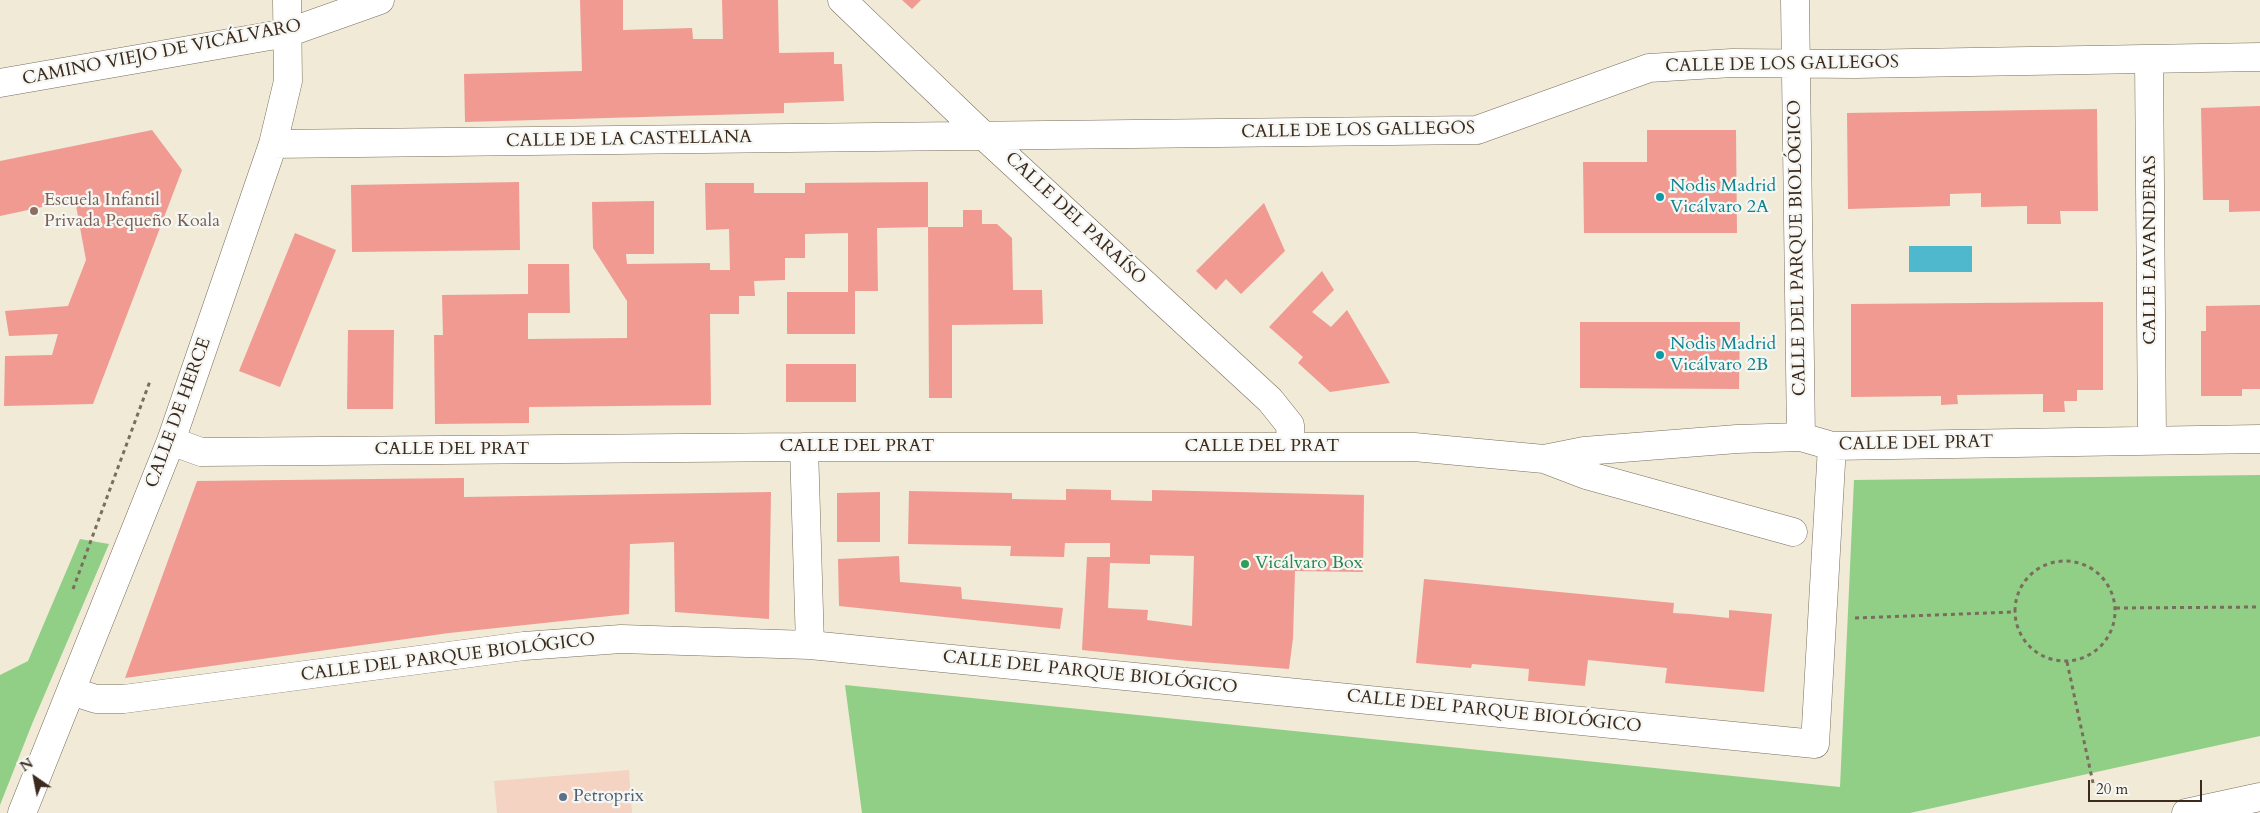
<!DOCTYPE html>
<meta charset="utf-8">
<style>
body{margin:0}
#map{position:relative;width:2260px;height:813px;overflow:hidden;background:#f0ead6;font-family:Cardo,serif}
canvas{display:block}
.north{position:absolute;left:10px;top:753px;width:50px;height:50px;-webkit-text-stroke:4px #f6f6f2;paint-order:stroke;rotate:327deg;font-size:14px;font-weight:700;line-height:20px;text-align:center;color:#3b2a1e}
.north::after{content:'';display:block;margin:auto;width:18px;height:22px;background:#3b2a1e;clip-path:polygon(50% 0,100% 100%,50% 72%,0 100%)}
.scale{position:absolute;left:2088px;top:780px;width:114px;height:22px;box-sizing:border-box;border:2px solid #3b2a1e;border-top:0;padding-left:6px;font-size:15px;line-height:18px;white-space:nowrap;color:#3b2a1e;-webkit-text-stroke:4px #f6f6f2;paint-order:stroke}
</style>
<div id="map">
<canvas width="2260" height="813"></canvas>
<div class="north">N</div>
<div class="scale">20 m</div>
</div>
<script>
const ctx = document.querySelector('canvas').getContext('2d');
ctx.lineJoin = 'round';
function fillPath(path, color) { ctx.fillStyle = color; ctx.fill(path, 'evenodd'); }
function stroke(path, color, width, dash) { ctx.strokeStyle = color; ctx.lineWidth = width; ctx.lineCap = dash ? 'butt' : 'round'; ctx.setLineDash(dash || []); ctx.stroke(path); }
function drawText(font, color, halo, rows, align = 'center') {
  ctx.font = font + ' Cardo,serif'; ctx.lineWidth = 4.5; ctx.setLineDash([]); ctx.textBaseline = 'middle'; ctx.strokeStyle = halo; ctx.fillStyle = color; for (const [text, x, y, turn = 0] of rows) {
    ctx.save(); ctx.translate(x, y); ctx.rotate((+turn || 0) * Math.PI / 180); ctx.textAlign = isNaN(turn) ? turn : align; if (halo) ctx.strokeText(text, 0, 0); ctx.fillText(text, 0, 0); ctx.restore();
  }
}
const built = new Path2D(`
 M629,770L632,813H497L494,781Z`);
const green = new Path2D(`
 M2260,475V736L1910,813H862L845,685L1840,787L1854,480Z
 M80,539L109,544L32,724L0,805V675L28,661Z`);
const water = new Path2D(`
 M1909,246H1972V272H1909Z`);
const building = new Path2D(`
 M580,0H623V30L692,28L693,39H723L722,0H778L779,53L834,52V64H842L844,101L784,103V113L465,122L464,74L582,71Z
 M902,0H921L912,9Z
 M2260,106V211L2229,212V200H2203L2201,108Z
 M2097,109L2098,211H2060L2061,224H2027V206L1981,207V193L1950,194V206L1848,209L1847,113Z
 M152,130L182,170L93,404L4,406L5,356L52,355L58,334L9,336L5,311L68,306L86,260L75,200L0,216V161Z
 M1647,130H1736L1737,233H1584L1583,162H1647Z
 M519,182L520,250L352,252L351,185Z
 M928,182V227L877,228L878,291H855V334H787V292H848V233L805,234V258H785V280L754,281L755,296H739V314H710L711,405L529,407V423L435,424L434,335H443L442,295L528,294V264H569L570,313H528V339L627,338V301L593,248L592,202L654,201V254H626L627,264L710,263V270H730L729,229L706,230L705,183H754V193H805V183Z
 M1264,203L1285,251L1241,294L1226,279L1216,290L1196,271Z
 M963,210H982V224H997L1012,238L1013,290H1042L1043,324L952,325V398H929L928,227H963Z
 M295,233L336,250L280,387L239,371Z
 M1322,271L1334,290L1312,312L1331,327L1347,310L1390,383L1330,392L1298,363L1303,357L1269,327Z
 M2103,302V390H2077V401H2064L2065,412H2043V394L1957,395L1958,404L1941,405V396L1851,397V304Z
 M2260,305V389H2242V396H2201V331H2206V306Z
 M1580,322H1740L1739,389L1580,388Z
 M348,330H394L393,409H347Z
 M786,364H856V402H786Z
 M464,478V497L771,492L769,619L675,612L674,542L630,544L629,614L449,633L125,678L197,481Z
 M1066,489L1111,490V500L1152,501V490L1364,495L1363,572L1295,571L1293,638L1289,669L1188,661L1082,650L1087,557H1110V543H1065L1064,557L1010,556L1011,546L908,544L909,491L1012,493V499L1066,500ZM1150,555L1194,556L1192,626L1147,620L1148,610L1108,608L1110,563L1150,564Z
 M880,492V542H837V493Z
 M899,556L900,582L961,587L962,599L1063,608L1060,629L839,606L838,559Z
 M1424,579L1674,603L1673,613L1690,614L1729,618V610L1772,614L1764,692L1665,683L1667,668L1588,660L1585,686L1528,681L1529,669L1472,664L1471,668L1416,663Z`);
const path = new Path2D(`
 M2015 611a50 50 0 1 1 100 0a50 50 0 1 1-100 0Z
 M73,589L150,381
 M2116,608L2260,607
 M1855,618L2014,612
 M2067,662L2093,783`);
const minor = new Path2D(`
 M842,0L985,137L1270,400L1290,425L1291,447
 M1795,0L1801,437
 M2149,60L2152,440
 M0,83L287,33L380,0
 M273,144L1477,130L1649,68L1732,63L1855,64L2260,57
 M171,441L201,452L804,447H1414L1544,459L1584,451L1737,439L1801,437L1832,446L2260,439
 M804,447L810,645
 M1544,459L1586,475L1793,532
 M71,691L96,699H124L524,646L621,639L810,645L1815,744L1832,446
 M22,813L171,441L273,144L288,81L287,0`);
const major = new Path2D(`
 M2186,813L2260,797`);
const markers = [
 [1660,197,5,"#0f9aa8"],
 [34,211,5,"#8d6e63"],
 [1660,355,5,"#0f9aa8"],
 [1245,564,5,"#2e9e5b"],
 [563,797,5,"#5c6f8a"]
];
const streetNames = [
 ["CAMINO VIEJO DE VICÁLVARO",162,53,-11],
 ["CALLE DE LOS GALLEGOS",1782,65,-1],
 ["CALLE DE LOS GALLEGOS",1358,131,-1],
 ["CALLE DE LA CASTELLANA",629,140,-1],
 ["CALLE DEL PARAÍSO",1075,219,43],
 ["CALLE DEL PARQUE BIOLÓGICO",1798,248,-91],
 ["CALLE LAVANDERAS",2151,250,-90],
 ["CALLE DE HERCE",179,413,-70],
 ["CALLE DEL PRAT",1916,444,-1],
 ["CALLE DEL PRAT",857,447],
 ["CALLE DEL PRAT",1262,447],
 ["CALLE DEL PRAT",452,450],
 ["CALLE DEL PARQUE BIOLÓGICO",448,658,-7],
 ["CALLE DEL PARQUE BIOLÓGICO",1090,673,6],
 ["CALLE DEL PARQUE BIOLÓGICO",1494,712,6]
];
const cultureNames = [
 ["Nodis Madrid",1670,187],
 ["Vicálvaro 2A",1670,208],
 ["Nodis Madrid",1670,345],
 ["Vicálvaro 2B",1670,366]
];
const educationNames = [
 ["Escuela Infantil",44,201],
 ["Privada Pequeño Koala",44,222]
];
const leisureNames = [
 ["Vicálvaro Box",1255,564]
];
const serviceNames = [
 ["Petroprix",573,797]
];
fillPath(built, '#f5d3c2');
fillPath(green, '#90cf85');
fillPath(water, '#50b8cd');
fillPath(building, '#f19a92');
stroke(minor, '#7a6d5e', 29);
stroke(major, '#7a6d5e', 29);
stroke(path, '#7a6d5e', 3, [4, 4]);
stroke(minor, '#fff', 28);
stroke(major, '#fff', 28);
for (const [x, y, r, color] of markers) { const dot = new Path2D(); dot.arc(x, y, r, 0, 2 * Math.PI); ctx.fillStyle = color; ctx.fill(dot); stroke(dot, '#f6f6f2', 2); }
drawText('18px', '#3b2a1e', '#f6f6f2', streetNames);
drawText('18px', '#0d838f', '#f6f6f2', cultureNames, 'left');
drawText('18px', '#785e54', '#f6f6f2', educationNames, 'left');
drawText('18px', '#27864d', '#f6f6f2', leisureNames, 'left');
drawText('18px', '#4e5e75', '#f6f6f2', serviceNames, 'left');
</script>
